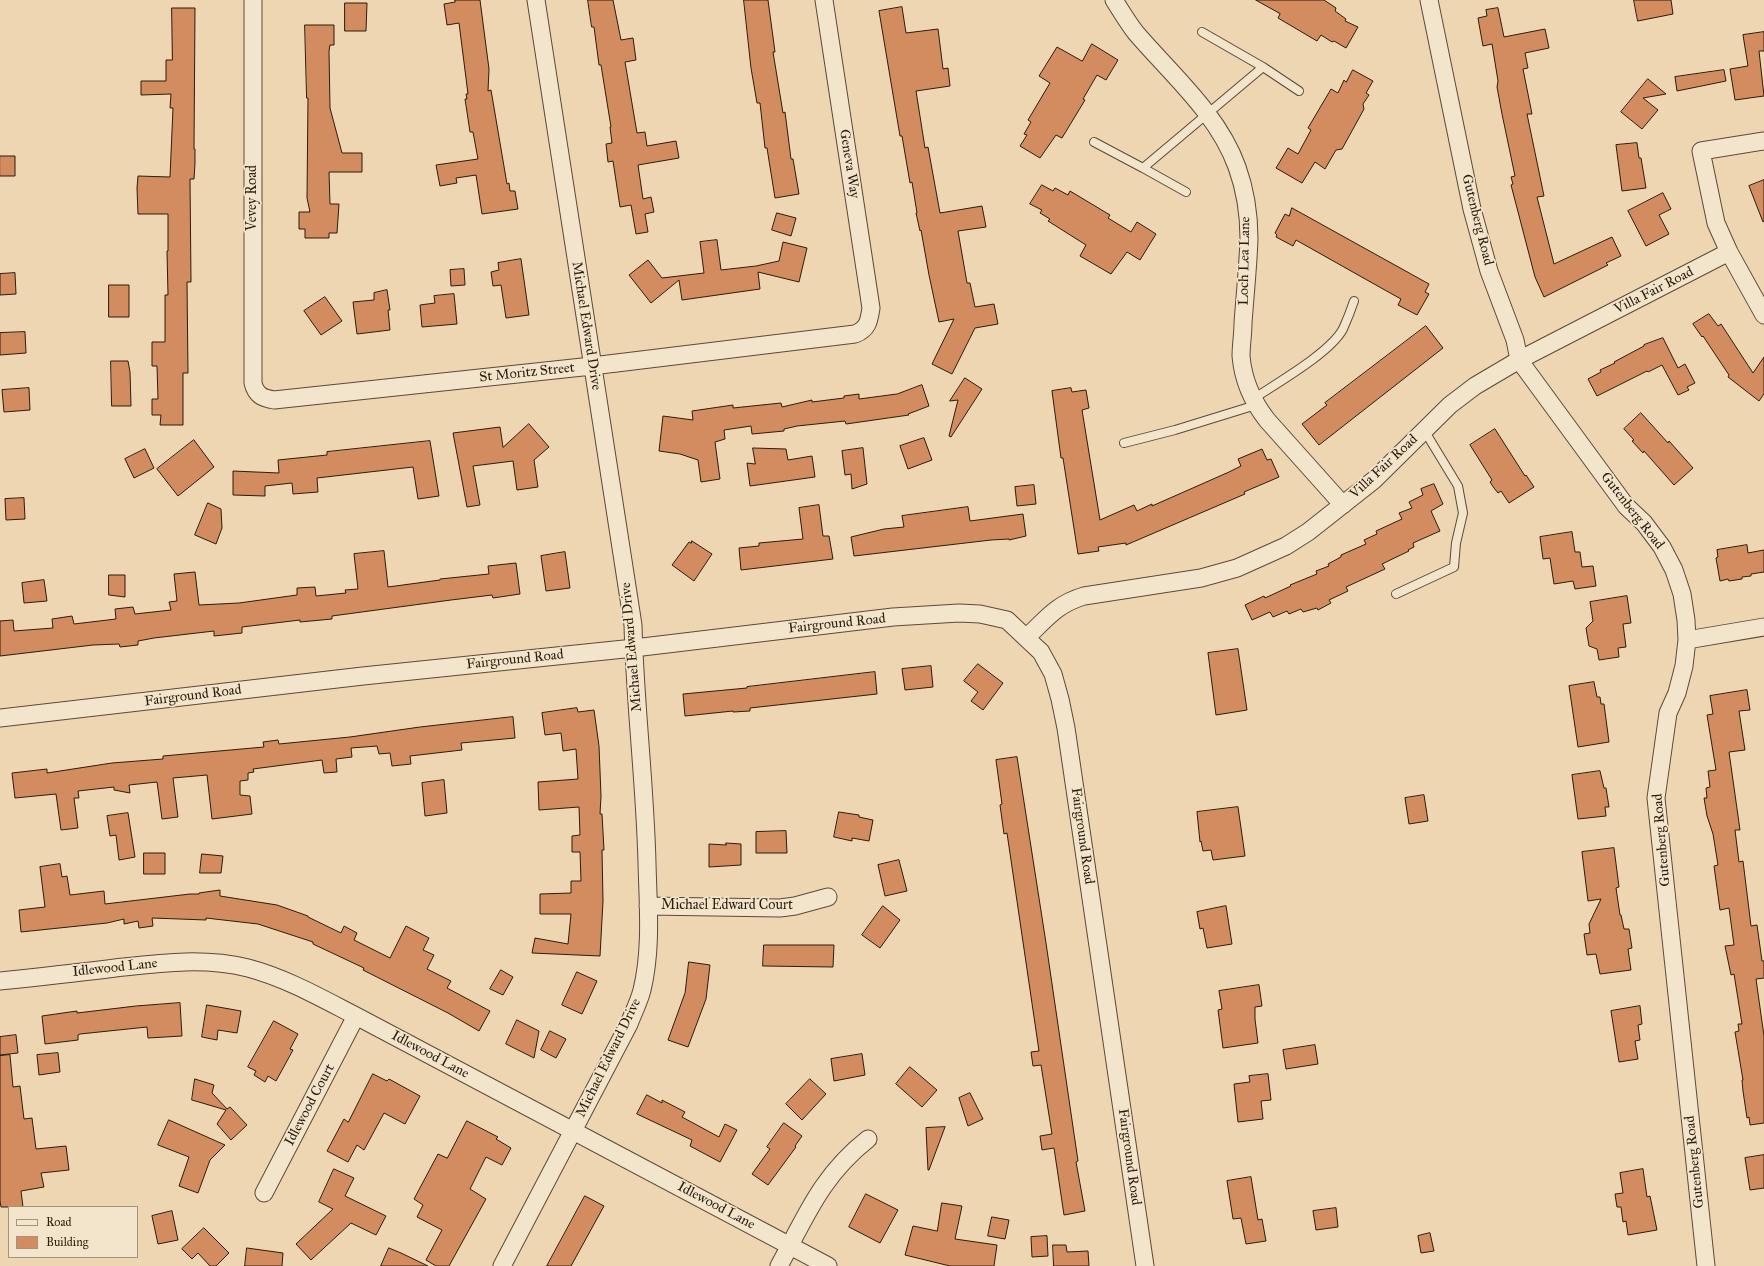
<!DOCTYPE html>
<style>
body{margin:0}
#map{position:relative;width:1764px;height:1266px;overflow:hidden;background:#edd6b1;font-family:"IM FELL Great Primer",serif}
canvas{display:block}
.legend{position:absolute;left:8px;top:1206px;width:130px;height:52px;box-sizing:border-box;background:#f3e4cc;border:1px solid #a39480;margin:0;padding:5px 7px;list-style:none;font-size:12px;color:#2c1c0d}
.legend li{display:flex;align-items:center;gap:8px;height:20px}
.legend b{width:20px;border:1px solid #a39480}
</style>
<div id="map">
<canvas width="1764" height="1266"></canvas>
<ul class="legend">
<li><b style="height:5px;background:#f3e4cc"></b>Road</li>
<li><b style="height:11px;background:#d28c5f"></b>Building</li>
</ul>
</div>
<script>
const ctx = document.querySelector('canvas').getContext('2d');
ctx.lineJoin = 'round';
function fillPath(path, color) { ctx.fillStyle = color; ctx.fill(path, 'evenodd'); }
function stroke(path, color, width, dash) { ctx.strokeStyle = color; ctx.lineWidth = width; ctx.lineCap = dash ? 'butt' : 'round'; ctx.setLineDash(dash || []); ctx.stroke(path); }
function drawText(font, color, halo, rows, align = 'center') {
  ctx.font = font + ' "IM FELL Great Primer",serif'; ctx.lineWidth = 3.5; ctx.setLineDash([]); ctx.textBaseline = 'middle'; ctx.strokeStyle = halo; ctx.fillStyle = color; for (const [text, x, y, turn = 0] of rows) {
    ctx.save(); ctx.translate(x, y); ctx.rotate((+turn || 0) * Math.PI / 180); ctx.textAlign = isNaN(turn) ? turn : align; if (halo) ctx.strokeText(text, 0, 0); ctx.fillText(text, 0, 0); ctx.restore();
  }
}
const building = new Path2D(`
 M455,0H480L489,69L488,91L491,90L507,184L509,183L510,191H515L518,209L482,214L476,175L456,178L457,183L440,186L436,165L478,159L473,132H470L465,99H467L466,94H468L459,23L447,25L444,4L455,2Z
 M588,0H613L621,40L633,38L636,60L625,62L637,133L645,132L647,146L676,141L679,158L638,165L643,199L651,197L654,212L645,214L648,232L636,234L631,205L620,207L613,161L608,162L606,144L612,143L610,127H611L601,65H599L594,27H592Z
 M744,0H768L775,52H773L783,113L785,112L791,159H793L799,194L775,198L767,148H765L760,103H757L751,68Z
 M1256,0H1324L1336,8L1335,11L1346,19L1345,21L1358,27L1346,48L1334,41L1332,42L1321,35L1317,41L1278,18L1280,14Z
 M1634,0H1671L1673,14L1638,21Z
 M345,3H367L366,31H345Z
 M902,7L906,33L938,29L943,69L948,68L950,86L916,91L925,148L928,147L940,213L982,206L986,227L958,231L967,283H970L975,307L994,304L998,324L975,328L952,374L932,364L954,319L939,322L929,275L921,230L920,231L916,213H917L912,182L910,183L902,136H900L879,11Z
 M172,8H195L194,149H195V163L194,179H190L191,282H187L188,373H183V425H160L161,415H152V399H158L157,366H152V342H165V295H168L167,251H168V214H138L137,188L138,176L170,177L173,108H170L171,94L141,95V81H166V60H172Z
 M1498,8L1504,37L1545,29L1549,48L1525,53L1528,68L1523,69L1532,114H1527L1544,196L1537,197L1554,264L1612,237L1621,256L1606,263L1608,265L1544,297L1535,277L1511,185L1513,184L1511,177L1515,176L1502,114L1497,87L1498,81L1492,44L1483,46L1479,24L1478,18L1487,16L1486,10Z
 M305,25H334V45H330L329,51L330,108L342,153H362V172H329L330,204H339L337,233H329V238H305V229H299V212H310L307,198L308,98H307Z
 M1764,32V51H1759L1764,96L1735,100L1730,69L1748,66L1743,35Z
 M1092,44L1118,60L1106,80L1097,75L1083,99L1085,100L1062,138L1056,135L1040,158L1020,146L1027,135L1024,134L1031,122L1028,120L1050,83L1039,76L1057,47L1082,61Z
 M1353,70L1373,81L1366,93L1369,95L1363,104L1364,109L1342,149L1336,150L1325,169L1315,162L1302,183L1276,168L1288,148L1298,154L1311,130L1308,128L1331,89L1338,93L1344,80L1346,82Z
 M1724,70L1726,81L1677,91L1675,77Z
 M1648,79L1666,94L1643,98L1658,110L1642,129L1621,112Z
 M1637,143L1639,158H1641L1646,188L1622,191L1616,145Z
 M0,156H15V176H0Z
 M1764,180V221L1763,222L1749,186Z
 M1042,185L1053,191L1055,188L1068,195L1070,191L1110,215L1108,218L1131,232L1137,222L1156,234L1140,260L1127,252L1111,274L1080,256L1086,245L1048,221L1050,219L1040,213L1042,210L1030,204Z
 M1663,193L1671,209L1659,215L1669,234L1646,246L1628,211Z
 M1292,208L1429,284L1425,292L1429,294L1417,315L1398,305L1401,299L1383,289L1296,240L1293,246L1276,237L1277,235L1275,233L1285,214L1289,216Z
 M777,213L796,218L791,236L772,230Z
 M717,240L721,270L756,266L779,261L783,242L807,248L799,282L758,272L760,289L682,300L679,280L651,303L629,275L648,260L662,278L704,273L700,242Z
 M521,259L529,315L506,318L501,285L493,286L491,272L499,270L498,263Z
 M464,269L465,285L451,286L450,270Z
 M15,273L16,294L0,295V274Z
 M109,285H129V317H109Z
 M387,290L390,310H388L390,330L357,334L353,302L374,300V293Z
 M454,294L457,324L422,327L420,305L435,303L434,296Z
 M325,297L342,321L321,335L304,311Z
 M1709,314L1718,326L1721,324L1753,373L1764,357V394L1759,401L1728,377L1729,375L1703,336L1702,337L1693,324Z
 M1426,326L1443,348L1319,445L1302,424L1327,405L1325,403Z
 M25,332L26,353L0,355V333Z
 M1663,338L1678,368L1685,364L1695,383L1687,387L1689,390L1678,395L1662,365L1648,372L1647,371L1597,396L1588,379L1601,372L1600,370L1615,363L1614,362L1644,346V345Z
 M111,361H128L130,372L131,406H112Z
 M965,378L982,389L951,437L949,436L958,400L950,401Z
 M922,385L929,406L908,414L909,415L846,424L845,421L797,426L784,429V431L752,434L751,426L724,430L725,439L715,442L720,479L701,482L698,460L680,454L659,451L663,416L693,420L692,411L733,405V408L781,403L782,407L812,400V402L844,398V396L859,394V399L897,394Z
 M29,388L30,410L4,412L2,390Z
 M1071,388L1072,392L1086,390L1089,408L1082,410L1100,520L1134,505L1137,511L1152,504V506L1229,472L1241,466L1238,459L1262,449L1267,460L1271,459L1279,477L1244,492L1245,494L1126,545V543L1098,547L1099,551L1078,554L1063,458H1061L1052,391Z
 M1641,413L1668,443L1669,441L1693,468L1674,485L1644,451L1643,453L1632,441L1634,440L1624,429Z
 M529,424L549,447L534,460L538,487L517,490L513,461L473,466L480,505L467,507L453,433L500,427L503,447Z
 M1495,429L1525,476L1526,475L1534,487L1509,503L1501,491L1498,493L1494,488L1490,482L1492,480L1470,445Z
 M924,438L932,460L908,469L900,446Z
 M194,440L214,467L178,496L157,469Z
 M430,441L439,496L418,499L413,467L317,478L318,492L293,494L292,483L265,486V496L233,495V471L279,473L278,460L327,455V452Z
 M753,448L786,449L788,460L812,456L815,477L750,486L747,463L755,464Z
 M863,448L867,484L852,489L851,474L845,475L842,451Z
 M145,449L154,468L134,478L125,459Z
 M1434,484L1443,504L1431,511L1440,531L1413,543L1414,547L1408,550L1409,551L1382,564L1385,569L1346,587L1348,591L1329,600L1331,603L1318,610L1317,608L1303,612L1301,609L1289,614L1287,611L1273,617L1270,612L1252,620L1245,605L1264,596L1265,598L1291,586L1290,585L1317,574L1316,571L1329,566L1328,564L1341,557V555L1366,544L1364,540L1377,534L1376,531L1402,519L1399,513L1412,508L1409,502L1423,495L1421,489Z
 M1034,485L1036,504L1017,506L1015,487Z
 M24,498L25,519L6,520L5,499Z
 M208,503L221,509L222,528L216,544L195,535Z
 M819,505L823,536H829L833,559L741,570L739,548L759,546V543L803,539L799,508Z
 M968,507L970,521L1023,514L1026,536L1009,540V539L991,540L854,556L851,537L884,529L904,527L902,516Z
 M1572,532L1575,552H1580L1582,567L1593,566L1596,586L1575,589L1573,581L1554,584L1550,558L1543,559L1540,537Z
 M692,541L712,554L694,581L672,565L689,542L691,543Z
 M1747,545L1748,553L1764,550V572L1751,574V576L1742,577V579L1729,581L1728,579L1720,581L1716,558L1718,557L1717,550Z
 M384,551L388,587L440,580V579L489,574L488,566L516,563L520,594L493,598L492,595L451,600L332,616V619L300,622V620L242,627V633L214,636V631L154,638L138,641V645L120,647L119,644L93,645L0,656V621L13,620L14,631L53,628L52,619L72,616L74,624L116,619L115,609L133,607L135,614L171,610L169,602L177,601L174,574L195,572L199,605L239,603L297,595V588L315,587L316,596L346,593L345,590L358,589L354,554Z
 M565,552L570,588L546,591L541,556Z
 M109,575H125V597L109,595Z
 M44,580L47,601L24,603L22,583Z
 M1627,596L1631,623L1623,624L1626,647L1618,648L1619,657L1599,660L1597,649L1589,646L1586,628L1593,621L1590,602Z
 M1238,649L1247,710L1216,715L1208,653Z
 M978,664L1003,683L983,710L971,701L978,692L964,681Z
 M931,666L933,687L905,690L902,669Z
 M875,672L877,694L750,708V711L733,712V711L685,716L683,694L747,688V687Z
 M1594,682L1597,697H1600L1601,704H1604L1609,742L1578,747L1569,686Z
 M1747,690L1750,710L1739,711L1745,750L1729,752L1740,830H1735L1739,862L1743,861L1751,926L1757,925L1762,961H1764V978L1756,979L1764,1036V1123L1750,1125L1749,1117L1747,1118L1743,1091L1742,1080H1743L1735,1032L1739,1031L1738,1024H1742L1734,974L1731,975L1725,946L1734,945L1729,908L1720,910L1714,866L1718,865L1713,834L1707,816L1704,798H1707L1706,788L1710,787L1708,771L1716,770L1707,715L1713,714L1710,696Z
 M577,708L578,712L594,710L599,746L601,796L600,814H602L604,850H602L603,901L600,956L532,953L535,938L568,944L571,914H540V894L571,893V881H581L580,852H572V836L580,835L579,807L539,810L538,782L578,779L576,749L563,751L561,733L545,735L542,713Z
 M513,717L515,738L461,743L462,750L410,756L411,764L392,766L390,753L379,754L377,746L351,748L352,757L336,759L337,772L324,773L322,760L253,769L254,772L248,773V780L240,781V795L250,796L252,814L212,819L207,775L173,778L178,817L162,819L157,782L129,785L130,793L114,790V787L78,791L79,798H74L78,828L61,830L56,794L15,798L12,773L47,769V773L112,763L163,759V756L264,747L263,742L278,740L279,744L350,737L420,727Z
 M1017,757L1046,943L1078,1161L1076,1162L1085,1211L1064,1215L1054,1148L1042,1150L1040,1136L1052,1134L1041,1065L1033,1066L1031,1052L1039,1051L1007,833L1004,834L1000,805L1002,804L996,760Z
 M1600,771L1604,788H1606L1609,807H1605L1606,816L1578,819L1572,775Z
 M444,780L447,813L425,816L422,783Z
 M1424,795L1428,821L1409,824L1405,798Z
 M1238,807L1245,856L1213,860L1211,850L1203,851L1201,841L1200,842L1197,812Z
 M839,812L859,815V817L873,820L869,841L852,838V841L834,837Z
 M128,813L135,857L119,860L116,835L110,836L107,816Z
 M786,831L787,853H756V832Z
 M726,843L741,844V865L709,867V844L726,845Z
 M1614,848L1619,887L1616,888L1620,915H1621L1624,929H1629L1632,948L1628,949L1631,970L1600,974L1596,954L1587,955L1584,934L1590,933L1589,924L1601,899L1588,901L1582,852Z
 M144,853H165V874H144Z
 M202,854L223,856L221,873H200Z
 M899,860L907,891L885,896L878,865Z
 M60,864L62,877L67,876L70,895L104,891L105,904L190,894H199V893L220,890V896L277,905L308,916V917L341,933L344,926L357,933L354,940L390,958L406,926L429,938L423,950L434,955L427,969L451,981L447,988L490,1011L479,1031L448,1013L363,970L364,968L313,944V942L258,924L206,918V920L152,918L153,926L139,928L138,921L124,924V919L107,923L21,932L19,910L45,907L40,867Z
 M883,906L900,920L880,948L862,935Z
 M1226,906L1232,944L1207,948L1203,928L1200,929L1197,912Z
 M764,945H834L833,967L763,966Z
 M689,962L710,965L706,999L688,1047L668,1040L685,993Z
 M501,970L513,977L503,995L490,989Z
 M577,972L597,981L582,1014L562,1005Z
 M1259,985L1262,1006L1255,1007V1019L1258,1043L1223,1048L1218,1010L1222,1009L1219,991Z
 M180,1003L182,1036L148,1038L147,1027L80,1034L78,1035V1040L45,1044L42,1016L77,1011V1013L136,1006Z
 M207,1005L241,1011L237,1033L218,1030L217,1040L202,1037Z
 M1640,1006L1642,1024L1638,1025L1640,1040L1635,1041L1638,1059L1619,1062L1611,1011Z
 M517,1020L539,1031L534,1058L506,1044Z
 M274,1021L298,1034L290,1049L293,1050L276,1081L268,1076L265,1082L254,1075L256,1071L248,1067Z
 M550,1031L566,1039L556,1058L541,1050Z
 M16,1035L18,1053L0,1055V1037Z
 M1315,1045L1318,1064L1286,1069L1283,1050Z
 M58,1053L60,1072L39,1075L37,1055Z
 M862,1054L865,1075L834,1081L831,1059Z
 M10,1055L13,1087L20,1086L24,1119L32,1118L36,1149L66,1146L69,1170L41,1173L44,1187L21,1191L23,1207H1L0,1201V1056Z
 M910,1067L937,1090L922,1107L896,1084Z
 M373,1074L387,1081L389,1079L420,1096L405,1124L384,1113L364,1150L357,1145L348,1162L327,1151L344,1119L348,1122Z
 M1268,1074L1271,1100L1261,1101L1263,1119L1238,1122L1234,1084L1250,1082L1249,1076Z
 M195,1079L214,1085L212,1093L227,1109L230,1107L247,1125L231,1140L217,1124L226,1110L192,1100Z
 M810,1079L826,1094L802,1120L786,1104Z
 M970,1093L983,1119L968,1126L959,1098Z
 M647,1095L662,1103V1100L685,1112L682,1117L719,1137L725,1124L737,1130L720,1162L690,1146L692,1140L637,1114Z
 M169,1120L225,1145L210,1160L198,1193L179,1186L189,1157L158,1145Z
 M467,1121L498,1137L496,1139L511,1148L502,1165L486,1157L470,1189L486,1199L449,1266H436L426,1260L442,1230L417,1217L423,1205L414,1199L438,1154L447,1158Z
 M784,1123L802,1136L795,1146L796,1147L768,1185L752,1174L770,1149L767,1147Z
 M945,1127L929,1170H928L926,1128Z
 M1764,1155V1188L1750,1190L1745,1158Z
 M334,1169L354,1178L345,1196L386,1216L376,1235L351,1223L311,1260L296,1244L333,1209L319,1202Z
 M1643,1169L1647,1197L1650,1196L1657,1230L1628,1235L1626,1221L1623,1222L1621,1207H1617L1615,1194L1623,1193L1620,1173Z
 M1251,1177L1258,1220L1262,1219L1266,1241L1246,1244L1241,1218L1233,1219L1227,1181Z
 M866,1194L898,1210L880,1243L849,1227Z
 M585,1196L604,1206L571,1266H547Z
 M942,1203L962,1206L955,1239L997,1245L994,1266H950L905,1255L913,1226L937,1231Z
 M1336,1208L1338,1227L1316,1230L1313,1211Z
 M172,1211L178,1240L158,1244L152,1216Z
 M992,1217L1009,1220L1005,1239L988,1236Z
 M204,1228L229,1253L216,1266H210L198,1253L192,1259L182,1249Z
 M1430,1233L1434,1251L1421,1253L1418,1236Z
 M1047,1236L1048,1256L1032,1257L1031,1237Z
 M1053,1245H1066L1067,1252L1088,1251L1089,1266H1054Z
 M247,1248L283,1253L282,1266H245Z
 M389,1248L401,1253L428,1266H381Z`);
const service = new Path2D(`
 M1202,32L1263,67
 M1094,142L1143,168L1263,67L1299,91
 M1143,168L1186,192
 M1253,399C1277,383 1330,353 1343,329C1347,320 1351,310 1354,301
 M1124,443L1175,430L1256,405
 M1396,594L1454,567L1456,543L1463,513L1458,486L1424,430`);
const minor = new Path2D(`
 M253,0V383C256,395 262,398 274,400L592,366L855,334C868,329 869,321 871,308L824,0
 M1114,0C1121,11 1128,23 1136,33C1172,75 1218,114 1237,167C1245,189 1249,215 1249,239C1248,267 1245,295 1243,323C1243,334 1241,346 1241,356C1243,380 1253,402 1267,420L1343,505
 M1429,0L1472,209L1489,271L1515,340L1519,360L1626,506L1644,523L1662,547L1674,570L1682,594L1686,620L1687,640L1684,666L1677,693L1668,713L1656,798L1706,1266
 M1764,141L1701,151L1716,223L1729,252L1764,315
 M1027,637C1047,618 1057,604 1084,596L1201,578L1237,568L1286,546L1308,532L1374,480L1450,405L1475,386L1519,360L1729,252
 M1687,640L1764,627
 M0,718L363,676L634,648L893,617L959,613L980,614L1007,620L1041,652L1053,674L1060,699L1066,728L1145,1266
 M648,906L780,908L795,906L828,897
 M0,981C38,977 77,973 115,968C160,963 203,957 248,968C286,978 321,998 356,1016L828,1266
 M264,1193L356,1016
 M502,1266L629,1024C633,1013 639,1002 642,990C652,949 648,904 647,863C645,783 635,705 633,625L536,0
 M779,1266C806,1216 822,1175 868,1139`);
const streetNames = [
 ["Geneva Way",849,164,81],
 ["Vevey Road",253,198,-90],
 ["Gutenberg Road",1477,220,76],
 ["Loch Lea Lane",1245,261,-89],
 ["Villa Fair Road",1654,291,-27],
 ["Michael Edward Drive",586,326,81],
 ["St Moritz Street",527,373,-6],
 ["Villa Fair Road",1384,467,-43],
 ["Gutenberg Road",1632,511,52],
 ["Fairground Road",837,624,-6],
 ["Michael Edward Drive",632,647,-95],
 ["Fairground Road",515,660,-6],
 ["Fairground Road",193,696,-7],
 ["Fairground Road",1082,836,82],
 ["Gutenberg Road",1662,840,-95],
 ["Michael Edward Court",727,906],
 ["Idlewood Lane",115,968,-6],
 ["Idlewood Lane",430,1055,28],
 ["Michael Edward Drive",609,1058,-64],
 ["Idlewood Court",310,1105,-62],
 ["Fairground Road",1129,1157,82],
 ["Gutenberg Road",1695,1162,-96],
 ["Idlewood Lane",716,1206,28]
];
fillPath(building, '#d28c5f');
stroke(building, '#2c1c0d', 1);
stroke(service, '#5c4a36', 10);
stroke(minor, '#5c4a36', 19);
stroke(service, '#f3e4cc', 8);
stroke(minor, '#f3e4cc', 17);
drawText('14px', '#2c1c0d', '#f3e4cc', streetNames);
</script>
